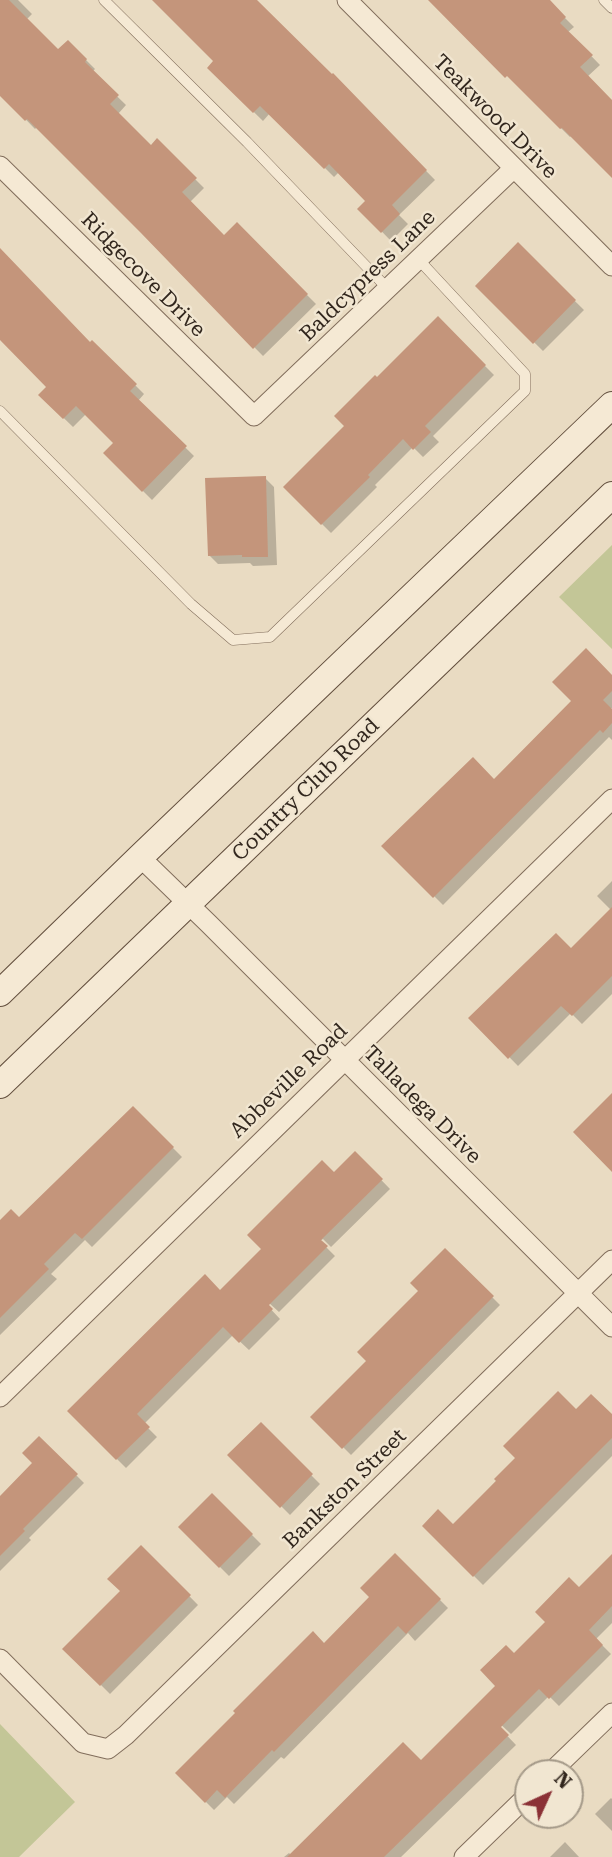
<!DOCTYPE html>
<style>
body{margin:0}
#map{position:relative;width:612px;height:1857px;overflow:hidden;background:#e9dbc2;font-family:"Roboto Serif",serif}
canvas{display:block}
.north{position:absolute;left:514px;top:1759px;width:70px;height:70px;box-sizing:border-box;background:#f1e6d1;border:2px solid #a59a89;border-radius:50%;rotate:45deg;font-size:19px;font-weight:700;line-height:28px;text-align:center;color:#32271e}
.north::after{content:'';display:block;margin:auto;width:24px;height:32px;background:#8b3136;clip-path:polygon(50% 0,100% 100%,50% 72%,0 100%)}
</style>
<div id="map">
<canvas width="612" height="1857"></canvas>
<div class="north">N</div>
</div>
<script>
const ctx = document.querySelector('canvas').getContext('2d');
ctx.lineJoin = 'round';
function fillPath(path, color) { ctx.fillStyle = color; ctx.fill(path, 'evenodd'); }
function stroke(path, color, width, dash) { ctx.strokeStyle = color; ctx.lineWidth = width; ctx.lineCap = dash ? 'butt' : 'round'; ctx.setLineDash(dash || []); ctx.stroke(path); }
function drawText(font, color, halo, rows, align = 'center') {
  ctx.font = font + ' "Roboto Serif",serif'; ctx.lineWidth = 5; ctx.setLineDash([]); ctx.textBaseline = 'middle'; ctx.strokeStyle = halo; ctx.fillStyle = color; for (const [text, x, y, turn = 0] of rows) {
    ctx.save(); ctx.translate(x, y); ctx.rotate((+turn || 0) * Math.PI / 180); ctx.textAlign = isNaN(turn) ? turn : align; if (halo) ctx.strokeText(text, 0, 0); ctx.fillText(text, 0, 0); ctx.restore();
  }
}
const green = new Path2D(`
 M612,545V649L559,597Z
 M0,1724L75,1802L19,1857H0Z`);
const shadow = new Path2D(`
 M0,0H18L32,14L26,20L58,52L68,42L95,69L92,72L126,105L118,114L151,147L157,141L204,188L190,202L224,237L237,225L316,304L263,356L37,127L35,129L0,93Z
 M155,0H248L333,76L435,180L399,215L408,224L391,241L360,209L367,201L339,172L334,177L270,113L263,121L209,68L216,61Z
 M432,0H547L574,27L568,32L600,65L587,77L612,102V175L572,135L570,137Z
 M518,245L584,310L543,351L477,286Z
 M0,251L90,344L92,342L144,394L138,401L194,456L152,500L105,453L116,443L86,414L73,427L40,395L48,387L0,337Z
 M438,319L494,375L433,436L439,442L423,457L413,447L375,485L377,487L331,533L285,487L346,426L377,380Z
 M265,478L274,487L277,565L253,566L250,563L218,564L209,555Z
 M612,677V708L610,710L612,712V740L609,737L443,905L384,846L494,781L573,701Z
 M612,881V994L582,1024L571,1013L518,1066L471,1018L571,950L611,910L597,896Z
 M133,1108L182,1157L92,1247L85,1240L51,1274L57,1279L0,1335V1222L19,1220Z
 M355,1153L390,1189L331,1247L323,1239L320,1241L335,1256L279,1312L268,1302L266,1304L280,1319L249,1350L233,1335L144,1424L157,1437L126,1468L69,1411L220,1292Z
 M445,1250L500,1305L351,1455L313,1417L368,1361L420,1291Z
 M576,1411L612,1417V1456L483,1585L424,1526H453L518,1458Z
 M261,1425L320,1484L290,1515L230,1455Z
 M39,1438L84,1483L29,1538L31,1540L0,1571V1498L35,1463Z
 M212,1495L261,1544L229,1576L180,1527Z
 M141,1547L198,1605L110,1694L65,1649L122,1591Z
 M395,1555L448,1608L415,1641L408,1633L284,1759L281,1757L234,1804L227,1797L214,1810L177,1773L324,1645L372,1597Z
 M612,1556V1623L596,1639L611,1654L559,1706L549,1696L511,1734L496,1720L494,1722L516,1745L401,1857H284L289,1853L291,1855L421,1762L498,1686L514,1656Z
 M611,1798L612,1799V1831L595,1814Z
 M565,1842L579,1857H550Z`);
const building = new Path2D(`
 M0,0H9L58,49L68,40L87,59L85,62L119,95L110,104L151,145L157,138L197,178L182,192L224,235L237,222L308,294L253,349L141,233L27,119L25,121L0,96Z
 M152,0H257L332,74L333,73L427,170L392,205L400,214L381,233L357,209L365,201L329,164L324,169L260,106L253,113L207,68L213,61Z
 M428,0H550L566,17L560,23L593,55L580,67L612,100V178L562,128L560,129L507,76L505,78Z
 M518,242L576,300L533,344L475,286Z
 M0,248L90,342L92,340L137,384L130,391L187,446L142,492L103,453L113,443L76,406L63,419L38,395L46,387L0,340Z
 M438,316L486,365L425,426L431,432L413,450L403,439L368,475L370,477L321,525L283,487L344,426L334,416L375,375L377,377Z
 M266,476L268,557H242V555L208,556L205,478Z
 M586,648L612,675V691L603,700L612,709V723L603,733L600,730L433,898L381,846L473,757L494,779L571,701L552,682Z
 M612,907V976L572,1016L561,1006L508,1059L468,1018L556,933L571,948Z
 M612,1093V1172L573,1132Z
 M133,1106L174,1147L82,1239L75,1233L44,1264L49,1269L0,1318V1220L11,1209L19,1217Z
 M355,1151L383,1179L321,1240L328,1246L269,1305L273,1309L239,1343L223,1327L137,1414L150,1427L116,1460L67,1411L205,1274L220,1290L261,1249L247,1235L322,1160L334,1172Z
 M445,1248L494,1296L342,1449L310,1417L366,1361L357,1352L418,1291L410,1283Z
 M558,1391L576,1409L591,1394L612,1414V1438L473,1577L422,1526L438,1509L453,1524L496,1481L494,1479L515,1458L503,1446Z
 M261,1422L313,1474L280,1508L227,1455Z
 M39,1436L78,1474L23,1529L25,1531L0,1556V1496L32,1463L22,1453Z
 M212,1493L253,1534L219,1568L178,1527Z
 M141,1545L191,1595L100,1686L62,1649L120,1591L107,1579Z
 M395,1553L441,1599L406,1634L398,1626L274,1752L272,1750L225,1798L217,1790L205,1803L175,1773L235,1713L233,1711L313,1631L324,1643L369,1597L360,1588Z
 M612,1554V1606L589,1630L603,1645L549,1699L539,1689L501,1727L509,1735L384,1857H287L403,1742L421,1760L495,1686L480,1670L506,1645L514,1653L545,1622L535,1612L569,1577L579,1587Z`);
const lane = new Path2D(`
 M104,0L247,142L388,289
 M604,0L612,8
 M0,411L191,604L233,640L270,637L525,391V374L419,260`);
const street = new Path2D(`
 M347,0L612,266
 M0,166L254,416L514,168
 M140,857L209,924L612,1327
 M0,1397L612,799
 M0,1659L83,1743L108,1749L126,1735L612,1260
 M550,1773L612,1713
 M464,1857L528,1795`);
const secondary = new Path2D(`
 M0,993L140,857L612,405
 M0,1085L612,495`);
const streetNames = [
 ["Teakwood Drive",495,117,45],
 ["Ridgecove Drive",143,275,45],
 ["Baldcypress Lane",368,276,-44],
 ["Country Club Road",306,790,-44],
 ["Abbeville Road",289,1081,-44],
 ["Talladega Drive",422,1105,45],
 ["Bankston Street",345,1489,-44]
];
fillPath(green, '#c3c697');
fillPath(shadow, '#0003');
fillPath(building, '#c4957b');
stroke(lane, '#816d5b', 11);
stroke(street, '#816d5b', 21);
stroke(secondary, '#634f3e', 28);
stroke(lane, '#f5e9d4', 10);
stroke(street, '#f5e9d4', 19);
stroke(secondary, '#f5e9d4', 26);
drawText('21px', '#32271e', '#f1e6d1', streetNames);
</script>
